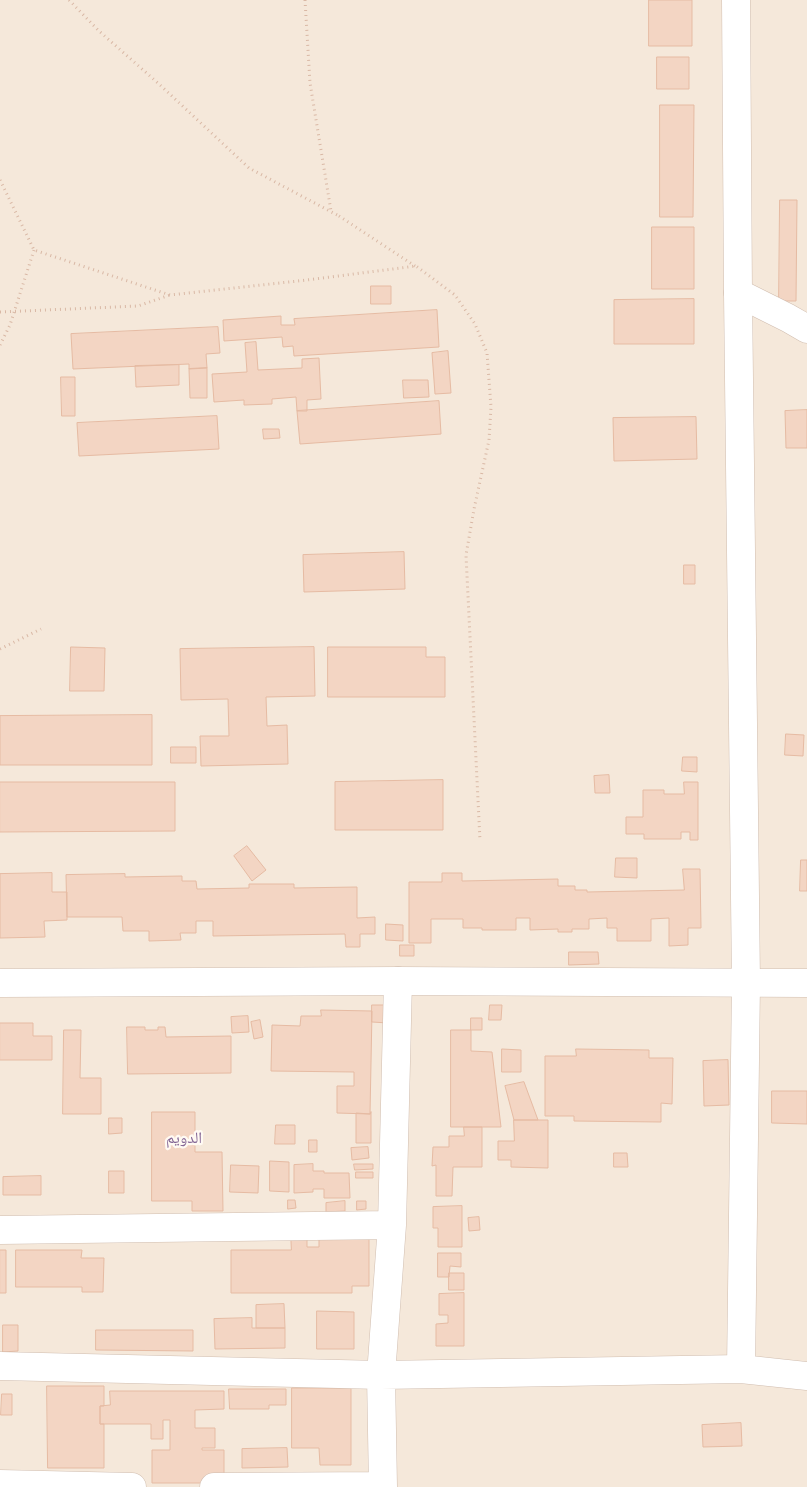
<!DOCTYPE html>
<meta charset="utf-8">
<style>
body{margin:0}
canvas{display:block;background:#fdf6ec}
</style>
<canvas width="807" height="1487"></canvas>
<script>
const ctx = document.querySelector('canvas').getContext('2d');
ctx.lineJoin = 'round';
function fillPath(path, color) { ctx.fillStyle = color; ctx.fill(path, 'evenodd'); }
function stroke(path, color, width, dash) { ctx.strokeStyle = color; ctx.lineWidth = width; ctx.lineCap = dash ? 'butt' : 'round'; ctx.setLineDash(dash || []); ctx.stroke(path); }
function drawText(font, color, halo, rows, align = 'center') {
  ctx.font = font + ' Signika,"Noto Naskh Arabic",sans-serif'; ctx.lineWidth = 4.5; ctx.setLineDash([]); ctx.textBaseline = 'middle'; ctx.strokeStyle = halo; ctx.fillStyle = color; for (const [text, x, y, turn = 0] of rows) {
    ctx.save(); ctx.translate(x, y); ctx.rotate((+turn || 0) * Math.PI / 180); ctx.textAlign = isNaN(turn) ? turn : align; if (halo) ctx.strokeText(text, 0, 0); ctx.fillText(text, 0, 0); ctx.restore();
  }
}
const residential = new Path2D(`
 M0,0H807V1487H0Z`);
const building = new Path2D(`
 M649,0H692V46H649Z
 M657,57H689V89H657Z
 M660,105H694L693,217H660Z
 M780,200H797L796,301H779Z
 M652,227H694V289H652Z
 M371,286H391V304H371Z
 M694,299V344H614V300Z
 M437,310L439,347L294,356L293,346L283,347L282,337L224,341L223,320L281,316V325H295L294,319Z
 M218,327L220,353L206,354L207,368L189,369V364L73,369L71,334Z
 M256,342L258,370L302,368V359L319,358L321,399L307,400V411H297L296,397L272,399V404L244,405V400L214,402L212,374L247,372L245,343Z
 M448,351L451,393L435,394L432,353Z
 M179,365V385L136,387L135,366Z
 M207,368V398H190L189,369Z
 M61,377H75V416H62Z
 M403,380H428L429,397L404,398Z
 M439,401L441,434L300,444L297,411Z
 M807,410V448H786L785,411Z
 M217,416L219,449L79,456L77,423Z
 M696,417L697,459L614,461L613,418Z
 M263,429H279L280,438L264,439Z
 M404,552L405,589L304,592L303,555Z
 M684,565H695V584H684Z
 M71,647L105,648L104,691H70Z
 M314,647L315,696L266,697L267,726L287,725L288,764L201,766L200,736H229L228,699L181,700L180,649Z
 M328,647H426V657H445V697H328Z
 M152,715V765H0V716Z
 M786,734L804,735L803,756L785,755Z
 M171,747H196V763H171Z
 M683,757H697V772L682,771Z
 M609,775L610,793H595L594,776Z
 M443,780V830H335V782Z
 M0,782H175V831L0,832Z
 M684,782H698V840H690V832H681V839H644V834H626V817H643V790H664V794H684Z
 M247,846L266,870L252,881L234,856Z
 M616,858H637V878L615,877Z
 M801,860H807V891H800Z
 M683,869H700L701,928H688V945L669,946V918L651,919V941H617V928H607V918L589,919V929H572V932H558V929L530,930V918H516V930H482V928H463V919H431V943H409V882H442V873H462V881L558,879V886H575V890H587V892L684,890Z
 M52,873V892H67V920L44,921L45,937L0,938V874Z
 M125,874V877L182,876V881H196L197,889L249,888V884H294V888L357,887V918L375,917V934H360V947H346L345,934L213,936V921H196V933H180L181,940L149,941V931H123L122,917H67L66,875Z
 M386,924L403,925V941L386,940Z
 M400,945H414V956H400Z
 M569,952H598L599,964L569,965Z
 M372,1005H388V1023L372,1022Z
 M490,1005H502L501,1020H489Z
 M321,1010L372,1011L370,1114L337,1113V1086H354V1072L271,1071L272,1025L300,1026L301,1016H321Z
 M248,1016L249,1032L232,1033L231,1017Z
 M471,1018H482V1030H471Z
 M260,1020L263,1037L254,1039L251,1022Z
 M0,1023H33V1036H52V1060H0Z
 M127,1027H145V1030H158V1027H165L166,1037L231,1036V1073L128,1074Z
 M64,1030H81L80,1078H101V1114H63Z
 M451,1030H471V1051L492,1052L501,1127H451Z
 M502,1049L521,1050V1072H502Z
 M576,1049L649,1050V1058H673L672,1104L661,1103V1122L574,1121V1116H545V1056H576Z
 M728,1060L729,1105L704,1106L703,1061Z
 M524,1082L538,1120H514L505,1086Z
 M772,1091H807V1124L772,1123Z
 M152,1112H195V1152H222L223,1211H192V1201H152Z
 M371,1112V1143H356V1113L370,1114Z
 M109,1118H122V1133L109,1134Z
 M514,1120H548V1168L511,1167V1160H498V1141H514Z
 M276,1125H295V1144H275Z
 M464,1127H482V1167H453L452,1196H436V1165L432,1166L433,1147H449V1136H464Z
 M309,1140H317V1152H309Z
 M368,1147L369,1158L352,1160L351,1148Z
 M614,1153H627L628,1167H614Z
 M270,1161L289,1162V1192L270,1191Z
 M313,1164V1171H324V1173H349L350,1198H324V1189H313V1192L294,1193V1165Z
 M354,1164H373V1169L355,1170Z
 M231,1165L259,1166L258,1193L230,1192Z
 M109,1171H124V1193H109Z
 M356,1172H373V1178H356Z
 M41,1176V1195H3V1177Z
 M288,1200H295L296,1208L288,1209Z
 M345,1201V1211L326,1212V1203Z
 M357,1201H366V1209L357,1210Z
 M462,1206V1247H438V1228H433V1207Z
 M479,1217L480,1230L469,1231L468,1218Z
 M291,1233H307V1247H319V1237H369V1286H352V1293H231V1250H291Z
 M0,1250H6V1293H0Z
 M16,1250H82L81,1258H104L103,1292H82V1287H16Z
 M438,1253H461V1267L450,1266L449,1277H438Z
 M449,1273H464V1290H449Z
 M464,1293V1346H436V1324L448,1323V1315H439V1294Z
 M284,1304L285,1328H256V1305Z
 M317,1311L354,1312V1349H317Z
 M252,1318V1328H285V1348L215,1349L214,1319Z
 M3,1325H18V1351L3,1352Z
 M96,1330H193V1351L96,1350Z
 M47,1386H104V1406H100V1424H104V1468H48Z
 M292,1388H351V1465H320L319,1448H292Z
 M229,1389H286V1405H269V1409H230Z
 M110,1391H224V1409L195,1410V1428H215V1448H202V1450H224V1483H152V1450H170V1420H163V1439H151V1424H100V1406L110,1405Z
 M2,1394H12V1415H1Z
 M741,1423L742,1446L703,1447L702,1425Z
 M287,1448L288,1467L242,1468V1449Z`);
const path = new Path2D(`
 M69,0L99,31L159,84L249,168L339,216
 M305,0L310,83L331,211
 M0,180L34,250L170,295L307,280L416,266L455,295L475,324L487,353L491,407L489,440L474,509L466,555L480,841
 M339,216L415,266
 M0,312L138,306L170,295
 M0,345L10,325L34,250
 M0,649L41,629`);
const minor = new Path2D(`
 M738,293L788,318L807,329
 M0,1230L392,1225
 M0,1366L381,1375L741,1369L807,1376
 M741,1369L746,983
 M0,1484L132,1487
 M214,1487L383,1486
 M383,1487L381,1375L392,1225L398,981`);
const tertiary = new Path2D(`
 M736,0L738,293L746,983
 M0,983L398,981L807,983`);
const quarterNames = [
 ["الدويم",184,1139]
];
fillPath(residential, '#f5e8da');
fillPath(building, '#f3d5c3');
stroke(building, '#e6bba3', 1);
stroke(minor, '#d1beb0', 29);
stroke(tertiary, '#d1beb0', 29);
stroke(path, '#d9b8a5', 3, [1, 4]);
stroke(minor, '#fff', 28);
stroke(tertiary, '#fff', 28);
drawText('16px', '#846695', '#fffaf3', quarterNames);
</script>
